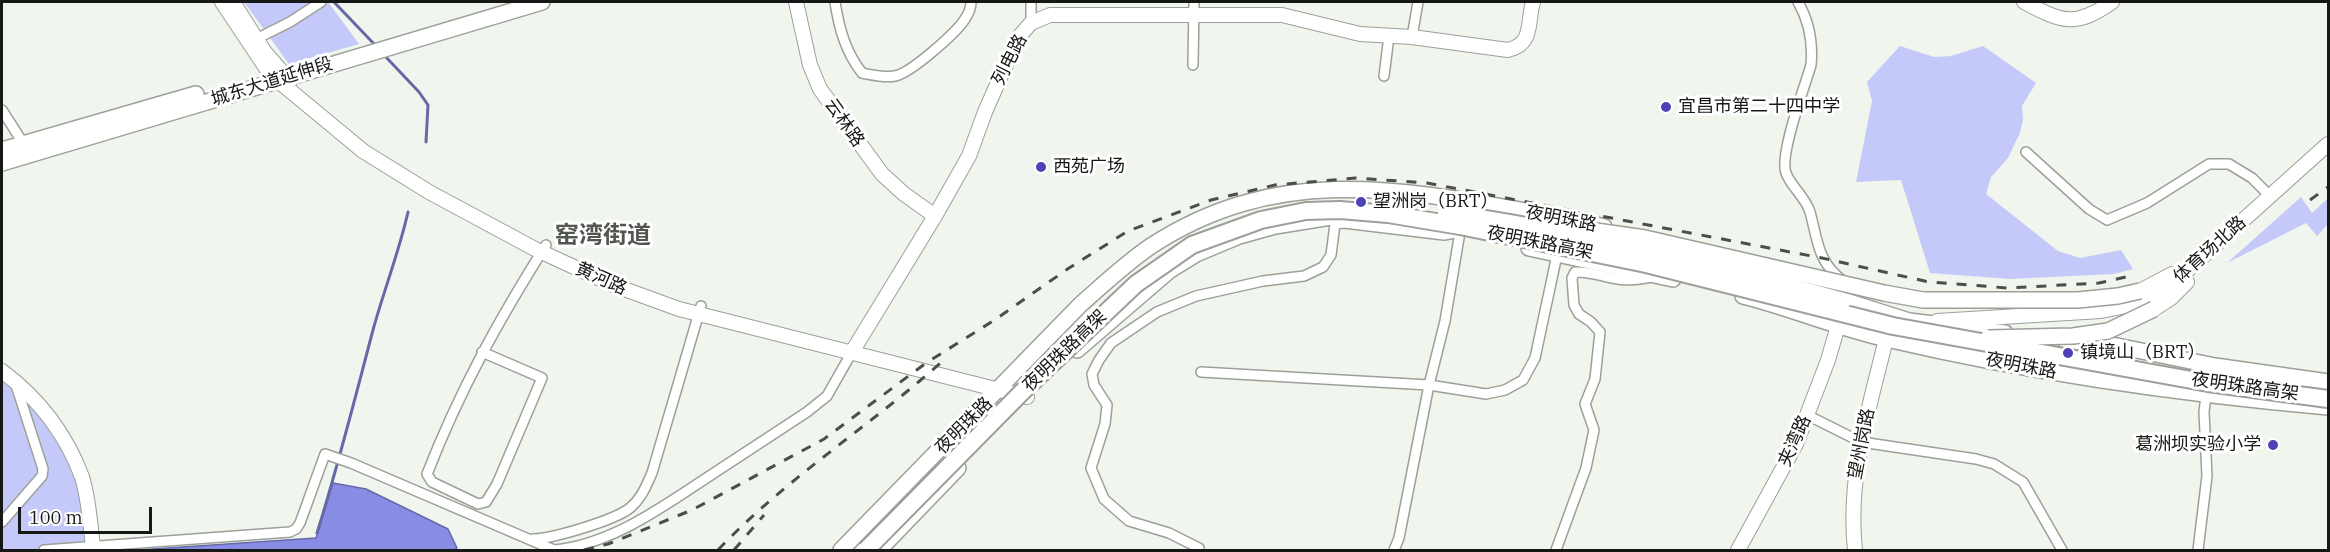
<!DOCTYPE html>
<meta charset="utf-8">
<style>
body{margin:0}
#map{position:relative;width:2330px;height:552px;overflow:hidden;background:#f0f5ed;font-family:"IBM Plex Serif",serif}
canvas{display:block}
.frame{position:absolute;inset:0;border:3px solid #161815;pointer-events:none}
.scale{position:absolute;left:18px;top:507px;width:134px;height:27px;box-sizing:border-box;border:3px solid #161815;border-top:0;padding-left:8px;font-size:18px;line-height:21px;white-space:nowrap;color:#161815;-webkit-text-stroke:4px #fff;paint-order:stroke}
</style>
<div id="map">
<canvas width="2330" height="552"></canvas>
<div class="frame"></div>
<div class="scale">100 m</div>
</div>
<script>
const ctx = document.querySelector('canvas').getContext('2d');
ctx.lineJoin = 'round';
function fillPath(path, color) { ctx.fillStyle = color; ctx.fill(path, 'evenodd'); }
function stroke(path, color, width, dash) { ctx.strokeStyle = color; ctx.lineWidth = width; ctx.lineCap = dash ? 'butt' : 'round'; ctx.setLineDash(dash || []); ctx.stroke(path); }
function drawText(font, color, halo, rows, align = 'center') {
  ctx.font = font + ' "IBM Plex Serif","Noto Sans SC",serif'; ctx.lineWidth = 6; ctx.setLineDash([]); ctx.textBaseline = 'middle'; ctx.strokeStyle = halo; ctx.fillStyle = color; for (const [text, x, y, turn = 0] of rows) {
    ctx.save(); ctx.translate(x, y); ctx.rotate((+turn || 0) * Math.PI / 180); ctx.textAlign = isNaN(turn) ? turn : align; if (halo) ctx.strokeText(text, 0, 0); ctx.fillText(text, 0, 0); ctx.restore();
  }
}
const green = new Path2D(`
 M244,2H328L359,44L289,64Z
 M1900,46L1934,57L1951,56L1983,46L2036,83L2022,106L2023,120L2020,133L2008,158L1991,177L1986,194L2058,251L2080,258L2121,250L2133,269L2114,274L2010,279L1930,273L1901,180L1856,182L1872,101L1867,82Z
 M2301,197L2312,213L2328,198V224L2317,236L2306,223L2227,263Z
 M2,377L42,412L74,469L85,505L90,550H2Z`);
const water = new Path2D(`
 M333,483L366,489L448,529L457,548L454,550H138L316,538Z`);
const stream = new Path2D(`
 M334,2L376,46
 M384,55L419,92L428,105L426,142
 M317,533C338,466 355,398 373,330C384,290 399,252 408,212`);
const street = new Path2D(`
 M835,2C839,28 845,51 862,73C873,75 884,78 895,76C911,73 956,33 965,19C969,13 971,9 971,2
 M1031,2V23
 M1798,2C1809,21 1813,43 1811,65C1805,86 1779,155 1786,173C1791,187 1805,196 1810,212C1818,241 1817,261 1843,281
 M1412,37L1418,2
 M256,39L290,22L321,2
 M1193,65L1194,2
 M1384,76L1389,36
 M2,110L23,143
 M2026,152L2089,209L2107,220L2147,203L2209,164H2229L2252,178L2270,196
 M482,352L542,378L497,484L486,502L478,504L432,482L427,474C460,390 498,321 546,245
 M1201,372L1429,385L1486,394L1505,390L1523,380L1535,358L1557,255
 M1807,415L1861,442L1976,459L1994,464L2023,482L2062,550
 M2,522L42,476L43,469L16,385
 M533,539C552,539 615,520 630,508C642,498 646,486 652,473L701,306
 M44,550L290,532L296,529L300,523L325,454L351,463L554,550C611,545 664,506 711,475C743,454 775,433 807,412L827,396L852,352
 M1199,550V548L1169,533L1129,521L1104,499L1091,468L1105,424L1107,405L1094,385L1092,374L1099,360L1111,343L1157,312L1196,296L1263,281L1304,276L1323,267L1331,255L1335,224L1344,223L1444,235L1460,232L1445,321L1429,385L1399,538L1394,550
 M1556,550L1586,468L1594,430L1585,404L1595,379L1600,332L1591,322L1579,314L1574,305L1572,278L1575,272C1590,271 1603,277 1618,279C1629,281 1640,279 1651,277
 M2198,550L2207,476L2204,412L2206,396`);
const secondary = new Path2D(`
 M222,2L270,74L363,151L429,192L535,249L613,285L679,309L1027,397
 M233,2L264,51L290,81
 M796,2L810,65L820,89L882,174L904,194L935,216
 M2024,2C2062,22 2075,28 2112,2
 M2140,291L2172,274
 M2154,309L2171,298L2187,282
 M1937,321L2101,311L2132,305L2171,285L2328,144
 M852,352L935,216L969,156L985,112L1017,39L1031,23L1050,15H1282L1360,34L1412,37L1508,50C1534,44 1527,22 1533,2
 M2,371C38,398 66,434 82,477C89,499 90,524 93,546
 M1738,550L1796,444L1828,360L1838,326
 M1855,550C1847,478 1869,409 1886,339`);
const primary = new Path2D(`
 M2,150L196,94
 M2,163L542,2
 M1529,248L1673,279
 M1743,296C1791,308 1838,328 1887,339C2032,373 2180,394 2328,407
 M1833,297L1909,321L2005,333
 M2065,340L2117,346L2215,366L2328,382
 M1077,350L1170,270L1196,254L1239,236L1275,226L1331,217
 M841,550L1081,304C1104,284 1126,263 1151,246C1292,154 1430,196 1582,221L1604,227
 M879,550L958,468`);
const rail = new Path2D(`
 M2310,200L2328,187
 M584,550L608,544L692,510L824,439L926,363L993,321L1069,268L1128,231L1211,200L1275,185L1356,178L1427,183L1822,258L1929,282L2008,288L2099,283L2135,275
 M718,550C786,478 872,425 946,358
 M734,550L764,515`);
const primaryBridge = new Path2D(`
 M1575,228L1645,238L1884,293L1923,300H2078L2118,296L2140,291
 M1988,338L2073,336L2108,331L2154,309`);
const highwayBridge = new Path2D(`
 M1446,213C1580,232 1712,265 1843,301
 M866,550L1023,391L1136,284L1192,245L1261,220L1306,211L1340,210L1388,214L1460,226L1646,264L1893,326L2208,383L2328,399`);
const markers = [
 [1666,107,6,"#4d42b8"],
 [1041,167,6,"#4d42b8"],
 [1361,202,6,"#4d42b8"],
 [2068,353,6,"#4d42b8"],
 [2273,445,6,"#4d42b8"]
];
const streetNames = [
 ["列电路",1010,60,-63],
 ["城东大道延伸段",272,82,-17],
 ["云林路",844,123,55],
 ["夜明珠路",1561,219,11],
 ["夜明珠路高架",1540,243,11],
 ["体育场北路",2210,250,-42],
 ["黄河路",601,279,24],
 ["夜明珠路高架",1065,351,-44],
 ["夜明珠路",2021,366,11],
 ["夜明珠路高架",2245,387,8],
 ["夜明珠路",964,426,-45],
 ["夹湾路",1795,441,-66],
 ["望州岗路",1862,444,-79]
];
const poiNames = [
 ["宜昌市第二十四中学",1678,107],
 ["西苑广场",1053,167],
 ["望洲岗（BRT）",1373,202],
 ["镇境山（BRT）",2080,353],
 ["葛洲坝实验小学",2261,445,"right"]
];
const districtNames = [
 ["窑湾街道",603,236]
];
fillPath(green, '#c5c9f9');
fillPath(water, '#898ce5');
stroke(water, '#6669a7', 1.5);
stroke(stream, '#6669a7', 3);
stroke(street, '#9ca099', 12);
stroke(secondary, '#9ca099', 16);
stroke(primary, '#9ca099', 18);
stroke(street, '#fff', 9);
stroke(secondary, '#fff', 14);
stroke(primary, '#fff', 15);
stroke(rail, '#4c4e4a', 3, [10, 10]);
stroke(primaryBridge, '#9ca099', 18, []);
stroke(highwayBridge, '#9ca099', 20, []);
stroke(primaryBridge, '#fff', 15);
stroke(highwayBridge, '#fff', 16);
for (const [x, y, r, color] of markers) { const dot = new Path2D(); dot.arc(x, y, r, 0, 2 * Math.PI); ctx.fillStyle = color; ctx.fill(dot); stroke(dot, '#fff', 2); }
drawText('18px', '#161815', '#fff', streetNames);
drawText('18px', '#161815', '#fff', poiNames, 'left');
drawText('bold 24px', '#535751', '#fff', districtNames);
</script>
